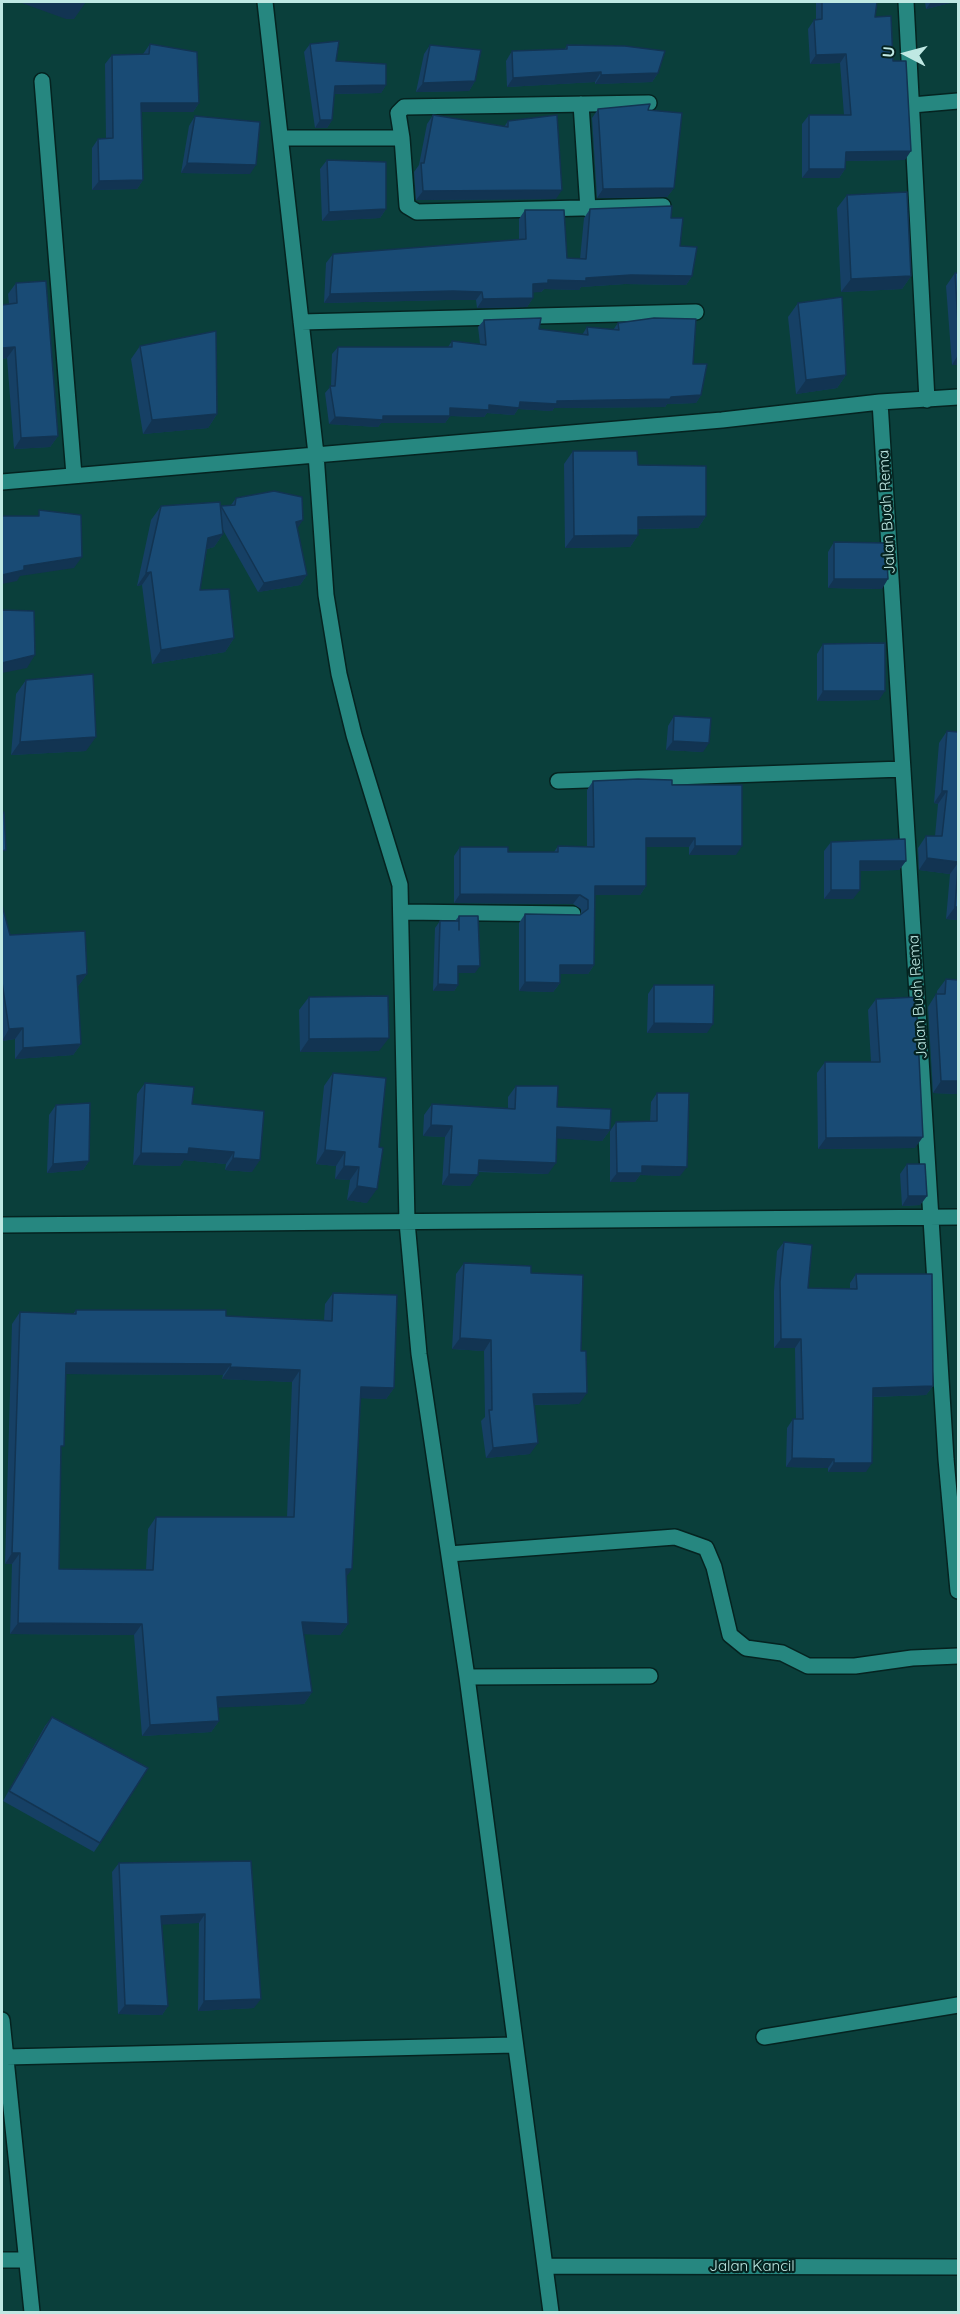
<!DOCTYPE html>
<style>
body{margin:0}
#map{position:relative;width:960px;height:2314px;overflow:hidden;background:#0a3f3b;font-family:Quicksand,sans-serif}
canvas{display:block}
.frame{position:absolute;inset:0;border:3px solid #bfe8e3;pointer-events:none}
.north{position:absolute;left:876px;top:24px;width:60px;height:60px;-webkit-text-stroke:4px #052320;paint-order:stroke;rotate:276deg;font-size:16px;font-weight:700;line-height:24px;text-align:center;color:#bfe8e3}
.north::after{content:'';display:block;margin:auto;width:21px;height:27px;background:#bfe8e3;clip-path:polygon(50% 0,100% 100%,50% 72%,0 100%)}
</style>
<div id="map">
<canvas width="960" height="2314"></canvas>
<div class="frame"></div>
<div class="north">U</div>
</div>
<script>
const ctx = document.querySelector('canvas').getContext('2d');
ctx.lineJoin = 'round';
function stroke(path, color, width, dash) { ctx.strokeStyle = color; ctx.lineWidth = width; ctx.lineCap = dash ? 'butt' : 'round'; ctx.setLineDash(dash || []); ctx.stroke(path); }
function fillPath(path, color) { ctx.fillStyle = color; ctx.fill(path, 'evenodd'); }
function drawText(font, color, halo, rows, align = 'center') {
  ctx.font = font + ' Quicksand,sans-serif'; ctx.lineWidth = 4.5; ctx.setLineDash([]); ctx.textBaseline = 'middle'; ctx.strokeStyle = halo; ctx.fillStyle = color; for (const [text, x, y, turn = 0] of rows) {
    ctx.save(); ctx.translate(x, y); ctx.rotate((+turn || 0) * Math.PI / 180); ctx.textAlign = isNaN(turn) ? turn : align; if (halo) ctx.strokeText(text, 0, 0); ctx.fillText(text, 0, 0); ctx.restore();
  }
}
const minor = new Path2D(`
 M265,2L316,454L326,595L339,674L354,735L400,885L407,1222L419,1354L467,1677L551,2312
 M906,2L927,400
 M42,81L74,475
 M581,104L588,209
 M912,105L958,101
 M282,138H402L398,113L404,107L649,103
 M402,138L407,206L417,212L663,206
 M301,322L696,312
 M880,402L946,1459L958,1591
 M2,482L722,420L880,402L958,397
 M558,781L903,769
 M402,912L573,914
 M2,1225L958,1217
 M449,1554L675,1537L706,1548L714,1567L730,1635L746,1648L782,1653L808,1666H855L912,1658L958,1656
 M467,1677L650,1676
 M2,2020L32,2312
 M764,2037L958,2005
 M6,2057L514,2045
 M2,2260H25
 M545,2266L958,2267`);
const wall = new Path2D(`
 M816,2H877L875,17L893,61L905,160L845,161V169L839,178H802V124L809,115H844L840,63L810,64L808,29L814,20H816Z
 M925,2H954L926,9Z
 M150,44L199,103L193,112H142L143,180L137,189L92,190V148L98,139H106L105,64L112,55L143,54Z
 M310,44L336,61L386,85L381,93L334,94L332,120L327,128H315L304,52Z
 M430,45L475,81L469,91L416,92L424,54Z
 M567,45L658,73L652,82L595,84V82L507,87L506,61L512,51L565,49Z
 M598,109L648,110L674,188L667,197L597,198L592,118Z
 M433,115L504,127L508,121L556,199L416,200L414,172L419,165L427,124Z
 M195,116L250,174L181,173L189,126Z
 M327,160L386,209L380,218L322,221L320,169Z
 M847,195L911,276L902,289L841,292L837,208Z
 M590,209L671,218L680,246L692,276L686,285L625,284L581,287L579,290L544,289L541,292H533V298L527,307L477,308L476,300H447L324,303L326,263L333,254L519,240V219L525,210L567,258L580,259L584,218Z
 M955,273H958V365H952L946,286Z
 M16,283L58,436L50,447L14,449L7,358L2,359V305L9,304L8,294Z
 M798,303L846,375L837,388L796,394L788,317Z
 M484,320L539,329L582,335L587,327L613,330L618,323L693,364L701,395L696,403L667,404L665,407L554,408L552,411L518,409L514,415L487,413L484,417L450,416L445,423H381L378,427L329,424L325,393L331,386L332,354L338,347H448L452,341L480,344L478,327Z
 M140,346L217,414L208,428L143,434L131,359Z
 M573,451L638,465L706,516L698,528L638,529V535L630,547L565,548L564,464Z
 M236,498L297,528L307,575L300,585L258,592L223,530V534L214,547L207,549L200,590L234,638L225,652L152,664L142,585L137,586L151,520L161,506L221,507V506L231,505Z
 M834,542L882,589L828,588V552Z
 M823,644L879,700L817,701V654Z
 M26,680L86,751L11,755L16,694Z
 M674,716L703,752L666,750L668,726Z
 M947,731L958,732V920L946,919L950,874L919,870L918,848L926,836H935L938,804L934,803L939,743Z
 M593,781L672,785L736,855H689V847H646V886L640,895H595L594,965L588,974H560V983L553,992L519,991V923L525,914L580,915L581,914V909L573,904L454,903V856L460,847L508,852H554L558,846H587V790Z
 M831,842L906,861L899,870L860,871L853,899H824V851Z
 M2,905L10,935L87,974L78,986L81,1044L73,1055L15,1059V1039L2,1041Z
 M459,916L475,973H458V985L454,991H433L435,928L440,921H455Z
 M946,979L958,980V1094L933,1093L928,1007L936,994H937V991Z
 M654,985L707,1033H647L648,994Z
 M309,997L379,1051L300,1052L299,1010Z
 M876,999L915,1148L818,1149L817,1073L825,1062H871L868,1010Z
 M333,1073L386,1078L367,1203L347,1200L350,1180L335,1179L336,1166L316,1164L324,1086Z
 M145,1083L192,1104L252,1172L225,1170L226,1164L184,1160L180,1166L133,1165L137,1094Z
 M516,1086L557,1107L610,1130L602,1141L556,1138L548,1174L478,1172L470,1186L442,1185L445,1137L423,1136L424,1115L432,1104L508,1108V1097Z
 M657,1093L680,1176L640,1175L635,1182H610V1131L616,1122L650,1121L651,1102Z
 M56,1105L89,1161L83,1170L47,1173L49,1115Z
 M907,1164L927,1196L920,1205L902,1206L900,1174Z
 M784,1242L808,1288L850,1289V1283L856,1274L933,1386L926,1395L873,1397L866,1472H828V1468L786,1467L787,1428L793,1419H796L795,1348H774V1291L777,1251Z
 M464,1263L531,1273L579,1404L534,1405L530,1454L486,1458L481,1421L485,1417L484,1351L452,1349L456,1274Z
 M333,1293L394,1388L386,1399L360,1398L346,1576L348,1624L340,1635L303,1634L312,1692L304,1704L218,1707L219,1721L211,1732L142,1736L134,1635L10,1634L12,1564H5L12,1324L20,1312L73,1314L76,1310L324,1320L325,1304ZM66,1374L223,1375L222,1379L292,1382L287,1517H156L148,1529L146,1570L59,1569L60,1451Z
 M52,1717L100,1843L94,1852L3,1801L45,1726Z
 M251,1861L254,2008L198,2011L199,1923L162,1924L168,2006L162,2015L118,2014L112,1872L119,1863Z`);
const shadedWall = new Path2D(`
 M19,2H86L74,19H66Z
 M931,2H954L926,9Z
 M846,54L840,63L810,64L816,55Z
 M601,72L595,82L507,87L513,78Z
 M658,73L652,82L595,84L601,75Z
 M475,81L469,91L416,92L423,83Z
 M386,85L381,93L329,94L335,86Z
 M141,103H199L193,112H135Z
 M320,120H332L327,128H315Z
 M911,151L905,160L839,161L846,152Z
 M187,163L256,165L250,174L181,173Z
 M809,169H845L839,178H802Z
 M143,180L137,189L92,190L99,181Z
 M674,188L667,197L597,198L603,189Z
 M562,190L556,199L416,200L423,191Z
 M386,209L380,218L322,221L329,212Z
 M631,275L692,276L686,285L625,284L581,287L579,290L544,289L541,292L527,293L533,284L548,280Z
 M911,276L902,289L841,292L851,279Z
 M453,291L482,292L476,300H447L324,303L330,294Z
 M533,298L527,307L477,308L483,299Z
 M15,347L7,358L2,359V348Z
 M958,355V365H952Z
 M846,375L837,388L796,394L806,380Z
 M701,395L696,403L667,404L665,407L554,408L552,411L518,409L514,415L487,413L484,417L450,416L445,423H381L378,427L329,424L335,417L383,416L520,402Z
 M217,414L208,428L143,434L152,420Z
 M58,436L50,447L14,449L21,438Z
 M706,516L698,528L630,529L638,517Z
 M303,520L297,529L296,522Z
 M223,534L214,547L199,551L208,538Z
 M638,535L630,547L565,548L574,536Z
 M82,557L74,568L20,576L17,581L2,584V575L24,566Z
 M151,572L142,585L137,586L146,573Z
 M307,575L300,585L258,592L264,583Z
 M834,579H888L882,589L828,588Z
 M234,638L225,652L152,664L161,650Z
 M35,655L27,668L2,673V663Z
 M823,691H885L879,700L817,701Z
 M96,737L86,751L11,755L20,742Z
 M673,741L709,743L703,752L666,750Z
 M942,791H947L938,804L934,803Z
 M646,838H695L689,847H640Z
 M695,846H742L736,855H689Z
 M927,858L958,862V863L950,874L919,870Z
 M860,861H906L899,870L853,871Z
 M595,886H646L640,895H588Z
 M831,890H860L853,899H824Z
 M460,894L580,895L573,904L454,903Z
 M955,907H958V920L946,919Z
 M560,965H594L588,974H553Z
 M458,966H480L475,973H454Z
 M87,974L79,985L69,987L77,976Z
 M525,982L560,983L553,992L519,991Z
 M438,984L458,985L454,991H433Z
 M654,1023L713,1024L707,1033H647Z
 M23,1028L15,1039L2,1041L9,1029Z
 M389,1038L379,1051L300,1052L309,1039Z
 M81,1044L73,1055L15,1059L23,1048Z
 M941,1081H958V1094L933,1093Z
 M431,1125L452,1126L445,1137L423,1136Z
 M557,1127L610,1130L602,1141L549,1138Z
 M923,1137L915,1148L818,1149L826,1138Z
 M189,1148L234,1152L226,1164L184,1160L180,1166L133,1165L141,1153Z
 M325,1150L345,1152L336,1166L316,1164Z
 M233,1158L260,1160L252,1172L225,1170Z
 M479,1160L556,1163L548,1174L471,1171Z
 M89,1161L83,1170L47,1173L53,1164Z
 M344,1166L359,1167L350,1180L335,1179Z
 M642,1166L687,1167L680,1176L640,1175L635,1182H610L617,1173Z
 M449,1174L478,1175L470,1186L442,1185Z
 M357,1186L377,1189L367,1203L347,1200Z
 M908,1196H927L920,1205L902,1206Z
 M460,1338L491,1340L484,1351L452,1349Z
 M781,1339H801L795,1348H774Z
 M66,1363L231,1364L223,1375L59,1374Z
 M230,1367L300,1370L292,1382L222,1379Z
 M933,1386L926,1395L866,1397L873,1388Z
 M361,1387L394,1388L386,1399L353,1398Z
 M587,1393L579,1404L525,1405L533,1394Z
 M538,1443L530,1454L486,1458L493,1448Z
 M792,1458L834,1459L828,1468L786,1467Z
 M834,1463H872L866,1472H828Z
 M12,1553H20L12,1564H5Z
 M346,1569H352L344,1580Z
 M302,1622L348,1624L340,1635L294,1634Z
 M18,1623L142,1624L134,1635L10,1634Z
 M312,1692L304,1704L209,1708L217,1697Z
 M219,1721L211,1732L142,1736L150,1725Z
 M205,1914L199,1923L155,1925L161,1916Z
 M261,1999L254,2008L198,2011L204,2001Z
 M125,2005L168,2006L162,2015L118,2014Z`);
const building = new Path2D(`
 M822,2H877L875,17L891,16L893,61H906L911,151L846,152L845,169H809V115H851L846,54L816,55L814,20L822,19Z
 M339,41L336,61L386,64V85L335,86L332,120H320L310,44Z
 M150,44L197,52L199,103H141L143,180L99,181L98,139L113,138L112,55L149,54Z
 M430,45L481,50L475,81L423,83Z
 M567,45L625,46L665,51L658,73L601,75V72L513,78L512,51L567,49Z
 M650,104L648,110L682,113L674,188L603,189L598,109Z
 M433,115L508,127V121L557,115L562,190L423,191L421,163H424Z
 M195,116L260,122L256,165L187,163Z
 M327,160L386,162V209L329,212Z
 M907,192L911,276L851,279L847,195Z
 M672,206L671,218H683L680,246L697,247L692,276L631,275L586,278V281L548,280V283L533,284V298L483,299L482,292L453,291L330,294L333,254L526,239L525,210H564L567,258L586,259L590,209Z
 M955,273H958V323Z
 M46,281L58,436L21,438L15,347L2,348V305L17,303L16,283Z
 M842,297L846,375L806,380L798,303Z
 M541,318L539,329L588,335L587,327L619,330L618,323L654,318L696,319L693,364H707L701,395L671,397L670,399L557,401V404L520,402L519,408L489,405V410L450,408V416H383V420L335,417L330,386H335L338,347H452V341L486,345L484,320Z
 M216,331L217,414L152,420L140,346Z
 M573,451H637L638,465L706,466V516L638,517V535L574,536Z
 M274,491L302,497L303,520L296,522L307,575L264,583L221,506L235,505L236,498Z
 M220,502L223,534L208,538L200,590L229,589L234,638L161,650L151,572L146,573L161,506Z
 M39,510L81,515L82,557L24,566V570L2,575V516H39Z
 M834,542L886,543L888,579H834Z
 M2,610L34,611L35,655L2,663Z
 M885,643V691H823V644Z
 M93,674L96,737L20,742L26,680Z
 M674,716L711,718L709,743L673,741Z
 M947,731L958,732V862L927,858L926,836H942L947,791H942Z
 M638,779L672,780V785H742V846H695V838H646V886H595L594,965H560V983L525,982V914L580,915L588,909V900L580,895L460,894V847H508V852H558V846L594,847L593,781Z
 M4,812L6,850L2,851V813Z
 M905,839L906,861H860V890H831V842Z
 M958,867V907H955Z
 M2,905L10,935L85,931L87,974L77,976L81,1044L23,1048V1028L9,1029L2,982Z
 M459,916H478L480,966H458V985L438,984L440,921H459V930Z
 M946,979L958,980V1081H941L936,994H945Z
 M654,985H714L713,1024L654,1023Z
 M388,996L389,1038L309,1039V997Z
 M916,997L923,1137L826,1138L825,1062H880L876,999Z
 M333,1073L386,1078L379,1147L383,1148L377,1189L357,1186L359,1167L344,1166L345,1152L325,1150Z
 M145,1083L194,1087L192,1104L264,1111L260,1160L233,1158L234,1152L189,1148L188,1154L141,1153Z
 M516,1086H558L557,1107L611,1109L610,1130L557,1127L556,1163L479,1160L478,1175L449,1174L452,1126L431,1125L432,1104L515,1109Z
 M657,1093H689L687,1167L642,1166V1173H617L616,1122L657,1121Z
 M90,1103L89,1161L53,1164L56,1105Z
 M907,1164H925L927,1196H908Z
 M784,1242L812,1245L808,1288L857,1289L856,1274H932L933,1386L873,1388L872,1463H834V1459L792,1458L793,1419H803L801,1339H781L780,1282Z
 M464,1263L531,1266V1273L583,1275L581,1351H586L587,1393L533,1394L538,1443L493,1448L489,1410H492L491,1340L460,1338Z
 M333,1293L397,1295L394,1388L361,1387L352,1569H346L348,1624L302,1622L312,1692L217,1697L219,1721L150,1725L142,1624L18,1623L20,1553H12L20,1312L76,1314V1310H226V1316L332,1321ZM66,1363L231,1364L230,1367L300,1370L294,1517H156L153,1570L59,1569L61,1446H64Z
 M52,1717L148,1768L100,1843L9,1791Z
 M251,1861L261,1999L204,2001L205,1914L161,1916L168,2006L125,2005L119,1863Z`);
const streetNames = [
 ["Jalan Buah Rema",887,512,-93],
 ["Jalan Buah Rema",918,997,-94],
 ["Jalan Kancil",752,2266]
];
stroke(minor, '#052320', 18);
stroke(minor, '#268780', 15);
fillPath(wall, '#164065');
fillPath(shadedWall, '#123452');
fillPath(building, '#194b75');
stroke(building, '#123452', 1.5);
drawText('15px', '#bfe8e3', '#052320', streetNames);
</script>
